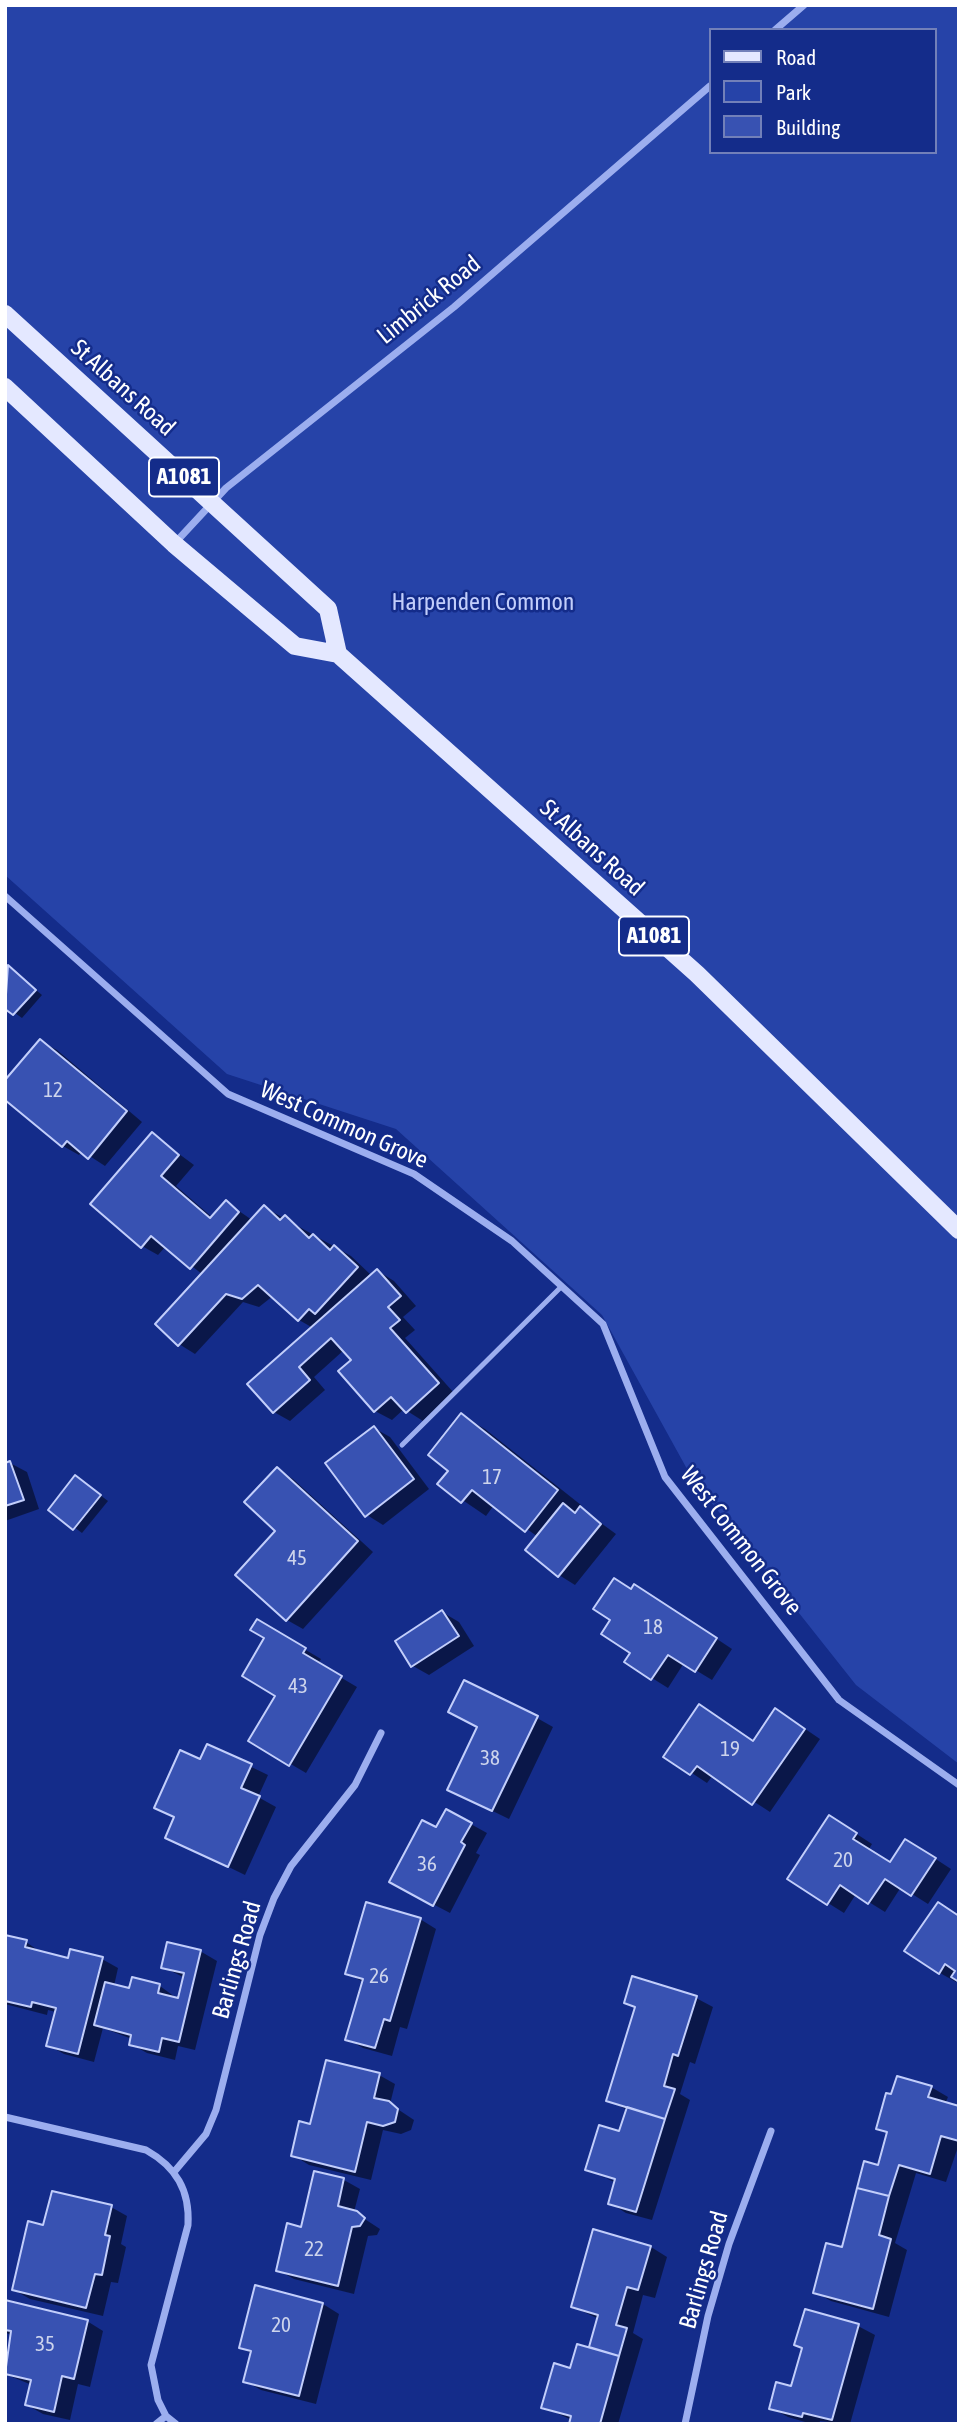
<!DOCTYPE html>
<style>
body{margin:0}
#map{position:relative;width:964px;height:2429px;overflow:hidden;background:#142c8a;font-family:"Asap Condensed",sans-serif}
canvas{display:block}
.frame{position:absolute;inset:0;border:7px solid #fff;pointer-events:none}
.legend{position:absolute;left:709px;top:28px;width:228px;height:126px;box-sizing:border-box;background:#142c8a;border:2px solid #7280b9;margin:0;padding:9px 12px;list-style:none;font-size:21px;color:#fff}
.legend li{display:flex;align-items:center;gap:14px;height:35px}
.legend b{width:35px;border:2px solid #7280b9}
</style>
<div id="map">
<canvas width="964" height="2429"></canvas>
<div class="frame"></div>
<ul class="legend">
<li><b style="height:9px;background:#e4e8ff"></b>Road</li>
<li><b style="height:19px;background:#2643a8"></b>Park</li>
<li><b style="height:19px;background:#3852b2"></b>Building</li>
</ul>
</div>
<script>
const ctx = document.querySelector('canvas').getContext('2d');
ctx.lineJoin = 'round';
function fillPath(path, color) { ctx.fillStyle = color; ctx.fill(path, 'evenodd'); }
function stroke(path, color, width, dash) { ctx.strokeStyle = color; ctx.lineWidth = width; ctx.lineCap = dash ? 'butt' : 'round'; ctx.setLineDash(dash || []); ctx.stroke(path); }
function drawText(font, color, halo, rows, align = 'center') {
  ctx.font = font + ' "Asap Condensed",sans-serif'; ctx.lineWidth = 5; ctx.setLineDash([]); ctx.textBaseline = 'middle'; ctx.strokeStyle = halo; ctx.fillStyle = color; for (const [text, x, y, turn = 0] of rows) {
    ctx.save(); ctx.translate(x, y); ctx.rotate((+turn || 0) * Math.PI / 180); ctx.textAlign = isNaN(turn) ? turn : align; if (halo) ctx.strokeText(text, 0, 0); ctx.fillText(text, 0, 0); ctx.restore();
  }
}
const green = new Path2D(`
 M5,5H959V1764L856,1685L692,1478L602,1315L396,1129L227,1074L5,875ZM710,30H934V152H710Z`);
const shadow = new Path2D(`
 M8,967L42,995L22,1018L5,1006V970Z
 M40,1041L57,1050L142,1122L105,1166L82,1151L79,1155L63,1146Z
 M152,1134L194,1165L176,1186L213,1218L226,1202L252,1220L264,1207L351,1256L372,1276L378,1271L394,1281L416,1306L403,1317L415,1330L405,1338L454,1393L423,1421L404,1409L392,1420L375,1411L353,1360L344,1350L314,1377L325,1390L290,1421L274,1412L313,1328L299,1320L273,1296L259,1307L243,1302L195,1354L179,1344L202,1274L166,1246L158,1255L142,1246Z
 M462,1416L485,1429L581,1505L579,1507L616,1534L575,1585L559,1575L538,1537L494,1505L486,1516L439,1484L450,1471Z
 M374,1428L390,1437L429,1489L383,1525L367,1515Z
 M10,1463L27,1472L39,1509L5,1521V1465Z
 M277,1469L293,1479L373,1552L303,1629L287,1620L278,1531Z
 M83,1482L108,1501L82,1533L50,1509Z
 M632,1590L651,1595L732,1649L712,1680L684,1663L668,1688L652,1678L613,1620Z
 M442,1612L459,1622L474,1646L429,1675L413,1666Z
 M257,1621L321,1659L318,1664L357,1687L306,1773L250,1740L278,1695L266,1638Z
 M700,1706L754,1742L792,1720L820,1739L770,1812L713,1775L707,1783L666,1756Z
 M537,1718L553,1727L509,1819L466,1798Z
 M208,1746L268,1775L258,1797L276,1807L245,1875L167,1837L176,1818L156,1807L201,1761Z
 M447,1811L487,1833L476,1853L480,1855L450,1913L408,1891Z
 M846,1827L872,1844L869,1849L891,1864L922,1850L951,1869L928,1904L901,1887L885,1912L856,1894L844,1913L828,1903Z
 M938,1904L957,1979L956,1982L940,1973Z
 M420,1919L436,1929L407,2029L400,2027L392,2056L363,2048L347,2039L363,1982L347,1973Z
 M5,1937L26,1942L42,1953L69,1961L102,1959L118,1968L114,1986L131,1990L133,1980L160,1986L179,2000L185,1978L163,1967L200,1951L217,1961L195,2050L178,2046L175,2060L147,2053L131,2044L132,2039L103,2028L94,2062L64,2054L48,2045L56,2012L48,2010L47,2015L5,2004Z
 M696,1998L713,2007L695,2064L690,2062L680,2094L690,2100L652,2220L626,2213L610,2203L616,2183L587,2169L620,2133L627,2110L608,2100L636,2008L626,2002ZM602,2173L624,2180L623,2183L602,2177Z
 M379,2075L395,2084L390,2104L414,2120L411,2130L401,2134L383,2130L371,2180L309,2165L293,2155L312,2126Z
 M931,2087L948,2097L945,2104L959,2108V2144L946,2182L916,2173L895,2243L907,2250L889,2317L831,2301L815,2292L843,2249L879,2167L889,2134L878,2128Z
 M344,2180L360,2189L354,2212L380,2229L377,2235L368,2236L354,2294L294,2279L278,2270L303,2229Z
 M111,2207L127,2216L121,2244L126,2247L118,2283L111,2282L103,2316L30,2299L14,2290L45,2227Z
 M595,2231L651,2247L667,2257L655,2298L643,2295L633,2333L643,2339L618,2424H571L572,2420L543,2407L590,2349L599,2319L573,2307Z
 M256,2287L323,2304L339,2314L316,2404L261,2390L245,2381L252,2354L241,2347Z
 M5,2302L87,2321L103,2331L90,2387L78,2384L70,2420L43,2414L27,2405L32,2385L5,2374L12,2336L5,2332Z
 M858,2326L875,2335L850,2424L820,2421L819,2424H812L788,2417L771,2408Z`);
const building = new Path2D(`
 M8,965L36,990L13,1015L5,1009Z
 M40,1039L127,1111L88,1159L67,1141L62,1147L5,1100V1080Z
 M152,1132L179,1155L161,1176L210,1218L226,1200L239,1212L190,1269L151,1236L141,1248L90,1204Z
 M264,1205L280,1220L285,1215L309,1238L313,1234L330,1250L334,1245L358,1267L315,1314L309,1309L298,1321L258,1285L242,1299L226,1294L178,1346L155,1324Z
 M377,1269L401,1296L388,1307L400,1320L390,1328L439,1383L406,1413L391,1397L374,1412L338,1371L351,1360L331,1338L299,1367L310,1380L273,1413L247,1384Z
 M461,1413L558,1490L525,1532L472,1490L461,1503L437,1484L448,1471L428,1455Z
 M374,1426L414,1479L365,1517L325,1463Z
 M10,1461L24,1500L5,1506V1463Z
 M277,1467L358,1541L286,1621L235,1575L275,1531L244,1502Z
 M75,1475L101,1495L73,1530L48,1510Z
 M563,1503L575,1513L580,1506L601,1524L558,1577L525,1550Z
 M614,1578L631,1589L634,1584L717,1638L695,1672L668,1655L651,1680L624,1662L630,1653L601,1634L610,1620L593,1609Z
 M442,1610L459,1636L411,1667L395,1641Z
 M257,1619L306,1648L303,1653L342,1676L289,1766L248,1741L275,1696L242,1676L264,1638L250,1630Z
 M464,1680L538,1716L492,1811L447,1790L477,1727L448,1712Z
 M699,1704L753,1741L775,1708L805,1729L752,1805L697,1766L690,1775L663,1757Z
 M207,1744L252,1764L241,1788L260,1796L228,1867L165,1838L174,1817L154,1808L180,1750L200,1759Z
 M446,1809L472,1823L461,1842L465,1845L433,1906L389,1882L422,1820L436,1827Z
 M829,1815L857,1833L853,1839L890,1862L905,1839L936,1858L911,1896L885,1879L868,1904L840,1885L827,1905L787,1879Z
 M366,1902L421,1918L390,2021L384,2019L375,2048L345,2040L363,1979L345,1974Z
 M938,1902L959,1916V1982L951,1977L955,1971L945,1964L939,1974L904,1951Z
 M5,1935L27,1940L25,1947L68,1958L70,1949L103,1957L78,2054L46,2046L56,2008L32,2002L31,2007L5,2001Z
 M167,1942L201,1950L179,2042L162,2038L159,2052L129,2045L131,2035L94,2025L105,1982L129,1988L132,1977L160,1984L158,1993L178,1998L184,1973L161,1968Z
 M632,1976L697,1996L678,2056L673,2054L664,2086L675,2089L665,2119L606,2101L635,2007L624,2003Z
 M326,2060L380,2073L374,2098L389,2101L398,2109L395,2122L383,2126L367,2122L355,2172L291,2156L299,2121L310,2124Z
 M897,2076L932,2086L928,2097L959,2106V2141L941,2136L930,2174L899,2165L889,2196L857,2188L864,2161L878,2165L887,2132L876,2129L886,2093L891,2094Z
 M627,2107L665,2119L636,2212L608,2204L615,2179L585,2170L599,2125L619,2131Z
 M314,2171L344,2178L338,2206L357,2211L365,2218L360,2226L352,2227L338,2286L276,2271L287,2223L301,2227Z
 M857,2188L889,2196L879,2235L891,2239L873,2309L813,2293L826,2243L842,2247Z
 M52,2191L112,2205L105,2235L110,2236L102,2275L95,2274L86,2308L12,2290L28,2221L43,2225Z
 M593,2229L651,2246L638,2290L627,2287L616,2325L627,2328L619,2356L589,2347L598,2315L571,2307Z
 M255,2285L323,2303L299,2396L243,2382L251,2351L239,2348Z
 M5,2300L88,2320L74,2379L62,2376L54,2412L25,2405L31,2380L5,2374L11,2331L5,2330Z
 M805,2309L859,2324L832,2420L803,2413L802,2417L769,2409L776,2382L791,2386L802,2348L794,2345Z
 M577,2344L619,2356L600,2424H569L571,2416L541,2408L554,2363L570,2368Z`);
const service = new Path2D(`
 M402,1445L562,1286`);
const minor = new Path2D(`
 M775,30L804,5
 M174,544L226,488L454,307L710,86
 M5,896L228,1094L414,1174L512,1241L603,1324L665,1477L839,1700L959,1785
 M5,2117L146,2150C176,2167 190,2190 188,2225L151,2365L158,2400L166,2416L176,2424
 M174,2172L206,2134L216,2110L260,1935L274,1898L291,1866L355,1785L381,1733
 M156,2424L166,2416
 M685,2424L708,2316L729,2244L771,2131`);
const primary = new Path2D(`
 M5,314L328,609L338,654
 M5,387L174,544L295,646L338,654L697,974L959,1230`);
const numberNames = [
 ["12",53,1090],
 ["17",492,1477],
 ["45",297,1558],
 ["18",653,1627],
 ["43",298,1686],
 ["19",730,1749],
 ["38",490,1758],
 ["20",843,1860],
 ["36",427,1864],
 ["26",379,1976],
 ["22",314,2249],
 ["20",281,2325],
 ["35",45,2344]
];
const shields = [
 [184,477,70],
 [654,936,70]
];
const shieldNames = [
 ["A1081",184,477],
 ["A1081",654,936]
];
const streetNames = [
 ["Limbrick Road",429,300,-39],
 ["St Albans Road",123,388,42],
 ["St Albans Road",592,848,42],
 ["West Common Grove",344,1125,24],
 ["West Common Grove",741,1541,52],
 ["Barlings Road",237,1960,-74],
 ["Barlings Road",704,2270,-74]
];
const parkNames = [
 ["Harpenden Common",483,602]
];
fillPath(green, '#2643a8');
fillPath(shadow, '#0007');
fillPath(building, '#3852b2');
stroke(building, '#c2cefb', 2);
stroke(service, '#9caeef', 5);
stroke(minor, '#9caeef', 7);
stroke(primary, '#e4e8ff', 18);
drawText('21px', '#cdd4ec', null, numberNames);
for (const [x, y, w] of shields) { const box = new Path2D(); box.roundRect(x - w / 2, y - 19.5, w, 39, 5); ctx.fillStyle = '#142c8a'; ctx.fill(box); stroke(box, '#fff', 2); }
drawText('bold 23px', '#fff', null, shieldNames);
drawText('24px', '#fff', '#142c8a', streetNames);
drawText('24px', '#c2cefb', '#142c8a', parkNames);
</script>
